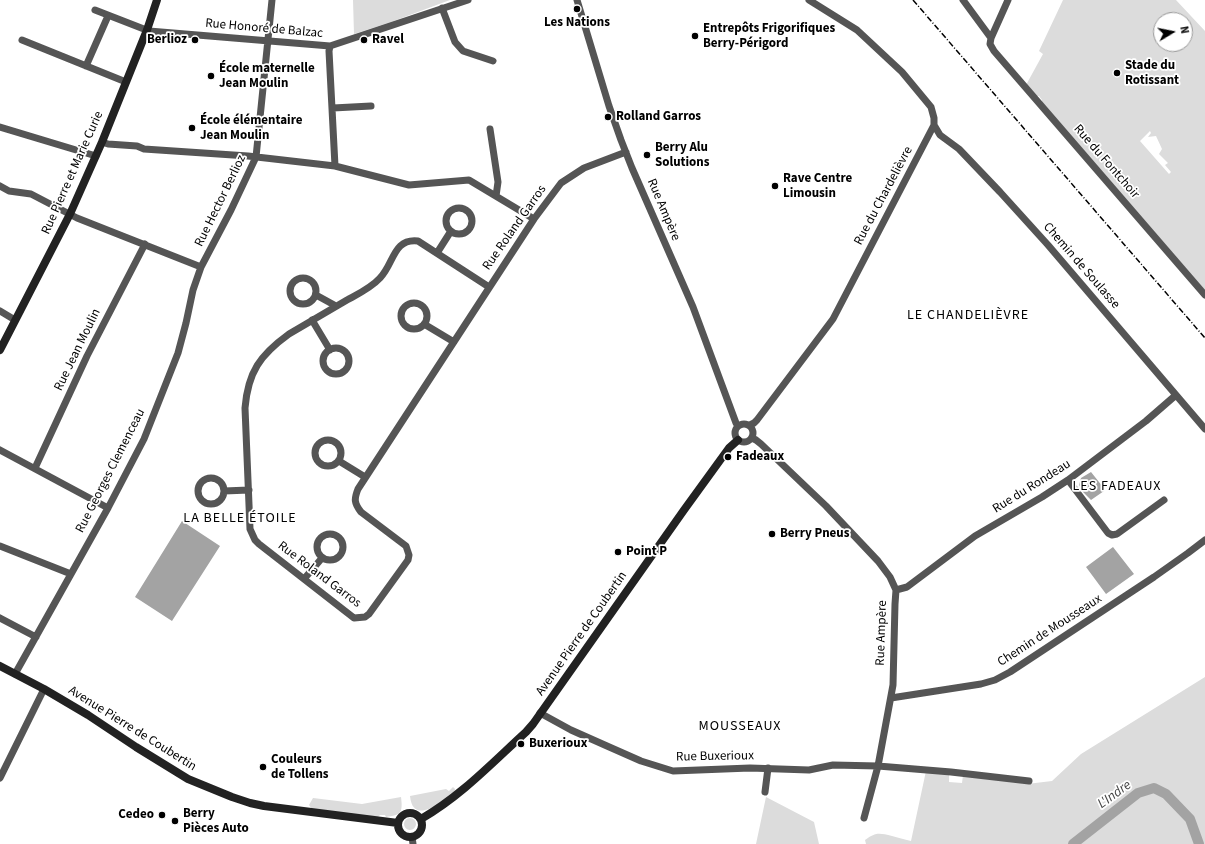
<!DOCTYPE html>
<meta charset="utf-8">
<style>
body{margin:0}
#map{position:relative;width:1205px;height:844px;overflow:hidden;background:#fff;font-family:"Source Sans 3",sans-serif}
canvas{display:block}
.north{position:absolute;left:1153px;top:12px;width:40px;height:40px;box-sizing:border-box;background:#fff;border:1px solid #999;border-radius:50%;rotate:80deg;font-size:11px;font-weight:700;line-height:16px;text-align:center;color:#000}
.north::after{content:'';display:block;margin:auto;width:14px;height:18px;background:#000;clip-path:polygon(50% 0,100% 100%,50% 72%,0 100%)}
</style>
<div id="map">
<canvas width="1205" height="844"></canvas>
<div class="north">N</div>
</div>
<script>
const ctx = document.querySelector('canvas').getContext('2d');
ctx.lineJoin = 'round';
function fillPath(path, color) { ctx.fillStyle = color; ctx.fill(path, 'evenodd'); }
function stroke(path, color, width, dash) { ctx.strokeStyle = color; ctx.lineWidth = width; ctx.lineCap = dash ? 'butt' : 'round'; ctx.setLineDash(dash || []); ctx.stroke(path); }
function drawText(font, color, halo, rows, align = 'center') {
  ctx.font = font + ' "Source Sans 3",sans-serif'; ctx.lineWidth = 3.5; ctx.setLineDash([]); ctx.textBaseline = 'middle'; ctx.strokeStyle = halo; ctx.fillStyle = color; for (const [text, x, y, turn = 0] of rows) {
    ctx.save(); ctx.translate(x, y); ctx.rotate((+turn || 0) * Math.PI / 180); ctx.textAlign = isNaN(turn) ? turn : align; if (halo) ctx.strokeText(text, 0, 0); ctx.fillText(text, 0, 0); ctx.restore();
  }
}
const green = new Path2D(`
 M353,0H450L391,22L354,34Z
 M1063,0H1176L1205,31V293L1042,104V100L1039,96H1035L1026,85L1043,54L1039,51ZM1161,20H1185V44H1161ZM1150,131L1151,133L1148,137L1156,136L1162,149L1159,154L1168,163L1165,165L1171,172L1169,174L1140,141Z
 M1205,677V844H866L865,840C876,832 879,833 892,836C898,838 904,839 911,841L926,771L949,774V782L962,783L963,775L1027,784L1052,781L1081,754Z
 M453,787L455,789L454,793C441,802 413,826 410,796L446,789L449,791Z
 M401,797C403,813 401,815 386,817L385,815H380L378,817L312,809L309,805L313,798L362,804Z
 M766,797L814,822L819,844H756Z
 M404 824a6 6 0 1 1 12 0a6 6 0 1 1-12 0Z`);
const water = new Path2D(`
 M1091,472L1103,487L1104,491L1091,500L1083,492L1079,485L1081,478Z
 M182,521L220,546L172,621L135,597Z
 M1113,547L1134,574L1106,594L1086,567Z`);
const river = new Path2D(`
 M1073,844L1138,793L1154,788L1166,794L1190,819L1199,844`);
const street = new Path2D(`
 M577,0L609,106L621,140L632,168L693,307L736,423L738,426
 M963,0L991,38
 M1008,0L991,38L990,44L994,51L1205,295
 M442,8L455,42L463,51L493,61
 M95,10L149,31L330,46L468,0
 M22,40L126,82
 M330,46L329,51L335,166
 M86,66L108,16
 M333,108L371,106
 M934,125L940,135L959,149L1000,192L1048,245L1205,429
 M0,127L96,156
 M490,129L498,182L496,196
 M102,142L108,144L137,146L144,149L248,156L335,166L409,185L469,180L534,219
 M0,186L9,191L31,194L77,218L201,267
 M446 221a13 13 0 1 1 26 0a13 13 0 1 1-26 0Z
 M437,253L451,231
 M290 291a13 13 0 1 1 26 0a13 13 0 1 1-26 0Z
 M489,287L418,241C393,238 394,264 380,278C371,288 358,294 347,300C328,311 308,323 289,334C260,355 248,372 245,408L250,529L255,540L259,544L354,618L365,617L369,614L408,560L409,555L406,546L361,512C354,503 354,499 358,489L534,219L561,183L584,168L626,152
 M316,295L336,306
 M401 316a13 13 0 1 1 26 0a13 13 0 1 1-26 0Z
 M0,311L15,320
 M312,320L330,350
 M424,324L454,342
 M323 361a13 13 0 1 1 26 0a13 13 0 1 1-26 0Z
 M735 433a9 9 0 1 1 18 0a9 9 0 1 1-18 0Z
 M750,425L754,423L757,420L833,319L934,125V118L931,107L902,72L857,30L809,0
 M752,438L756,440L761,444L826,506L878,561L890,577L896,590L895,604L893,685L878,766L864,818
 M315 453a13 13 0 1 1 26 0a13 13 0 1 1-26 0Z
 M0,450L108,508
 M339,461L365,477
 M35,468L87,356L145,244
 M198 491a13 13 0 1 1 26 0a13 13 0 1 1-26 0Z
 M1068,480L1108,533L1112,535L1117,534L1164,500
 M224,491L249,490
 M317 547a13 13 0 1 1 26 0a13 13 0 1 1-26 0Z
 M0,546L71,574
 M304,579L322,558
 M896,590L907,587L975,536L1042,497L1068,480L1146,421L1176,395
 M0,618L36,637
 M15,674L108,508L144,439L178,353L186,323L193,290L201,267L231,210L256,157L272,0
 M891,698L981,684L995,680L1010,672L1154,577L1188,553L1205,540
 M540,713L571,730L607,746L641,761L673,771L750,768L809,770L833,765L878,766L951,772L1029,781
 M0,778L44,689
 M765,792L768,768
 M412,837L413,844`);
const secondary = new Path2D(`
 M0,350L70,214L102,142L147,30L157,0
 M0,666L44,689L88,715L136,747L188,779L232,797L250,803L264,806L398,823
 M398 825a12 12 0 1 1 24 0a12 12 0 1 1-24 0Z
 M421,819C461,796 492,763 526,732L533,724L684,510L729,448L738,440`);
const rail = new Path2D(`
 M913,0L1205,338`);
const markers = [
 [577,9,4,"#000"],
 [695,36,4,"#000"],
 [195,40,4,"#000"],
 [364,40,4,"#000"],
 [1117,73,4,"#000"],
 [211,76,4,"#000"],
 [608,117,4,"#000"],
 [192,128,4,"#000"],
 [647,155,4,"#000"],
 [775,186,4,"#000"],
 [728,457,4,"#000"],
 [772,534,4,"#000"],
 [618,552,4,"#000"],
 [521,744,4,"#000"],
 [263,767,4,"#000"],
 [162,815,4,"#000"],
 [175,821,4,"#000"]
];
const poiNames = [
 ["Les Nations",577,23,"center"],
 ["Entrepôts Frigorifiques",703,29],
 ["Berry-Périgord",703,44],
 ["Berlioz",187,40,"right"],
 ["Ravel",372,40],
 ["Stade du",1125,66],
 ["Rotissant",1125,81],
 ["École maternelle",219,69],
 ["Jean Moulin",219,84],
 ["Rolland Garros",616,117],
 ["École élémentaire",200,121],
 ["Jean Moulin",200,136],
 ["Berry Alu",655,148],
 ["Solutions",655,163],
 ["Rave Centre",783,179],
 ["Limousin",783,194],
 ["Fadeaux",736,457],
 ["Berry Pneus",780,534],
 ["Point P",626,552],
 ["Buxerioux",529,744],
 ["Couleurs",271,760],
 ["de Tollens",271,775],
 ["Berry",183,814],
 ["Pièces Auto",183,829],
 ["Cedeo",154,815,"right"]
];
const streetNames = [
 ["Rue Honoré de Balzac",264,29,5],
 ["Rue du Fontchoir",1106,162,49],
 ["Rue Pierre et Marie Curie",73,173,-66],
 ["Rue du Chardelièvre",884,196,-62],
 ["Rue Hector Berlioz",221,201,-64],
 ["Rue Ampère",663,210,67],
 ["Rue Roland Garros",515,228,-55],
 ["Chemin de Soulasse",1081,266,49],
 ["Rue Jean Moulin",78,350,-64],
 ["Rue Georges Clemenceau",111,471,-63],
 ["Rue du Rondeau",1032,487,-32],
 ["Rue Roland Garros",319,575,37],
 ["Chemin de Mousseaux",1050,631,-33],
 ["Rue Ampère",882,633,-88],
 ["Avenue Pierre de Coubertin",582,634,-55],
 ["Avenue Pierre de Coubertin",132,729,32],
 ["Rue Buxerioux",715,757,-1]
];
const neighbourhoodNames = [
 ["LE CHANDELIÈVRE",968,316],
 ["LES FADEAUX",1117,487],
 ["LA BELLE ÉTOILE",240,519],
 ["MOUSSEAUX",740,727]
];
const waterNames = [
 ["L'Indre",1115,795,-36]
];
fillPath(green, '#dcdcdc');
fillPath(water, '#a3a3a3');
stroke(river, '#a3a3a3', 10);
stroke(street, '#555', 7);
stroke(secondary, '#222', 8);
stroke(rail, '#000', 1.5, [6, 2, 1, 2]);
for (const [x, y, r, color] of markers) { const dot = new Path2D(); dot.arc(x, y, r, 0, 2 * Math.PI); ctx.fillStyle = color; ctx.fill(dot); stroke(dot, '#fff', 1.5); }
drawText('bold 13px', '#000', '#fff', poiNames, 'left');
drawText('13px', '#000', '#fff', streetNames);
ctx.letterSpacing = '1px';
drawText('14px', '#000', '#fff', neighbourhoodNames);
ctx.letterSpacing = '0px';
drawText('italic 14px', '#444', '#fff', waterNames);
</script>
